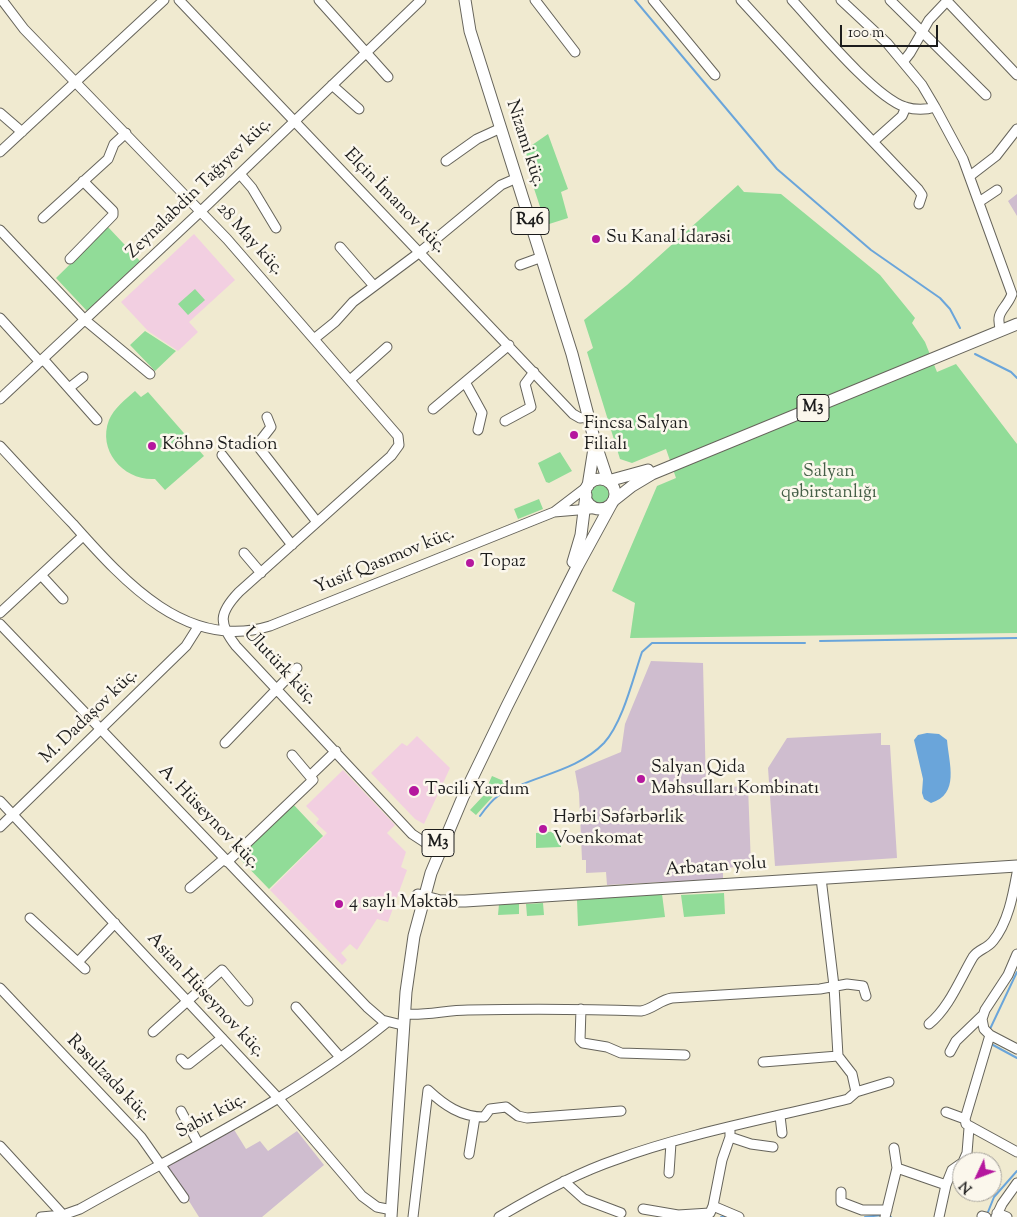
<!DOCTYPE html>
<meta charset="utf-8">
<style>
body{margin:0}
#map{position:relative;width:1017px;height:1217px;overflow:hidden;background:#f0ead0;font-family:"Sorts Mill Goudy",serif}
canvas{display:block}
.north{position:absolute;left:952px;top:1152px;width:50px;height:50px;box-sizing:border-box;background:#fbf7ec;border:1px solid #a29f99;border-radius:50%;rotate:227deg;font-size:14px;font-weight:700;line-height:20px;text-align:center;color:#1c1c1c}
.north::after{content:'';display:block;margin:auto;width:18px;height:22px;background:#b5179e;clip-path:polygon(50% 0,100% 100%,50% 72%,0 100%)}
.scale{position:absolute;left:840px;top:25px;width:98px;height:22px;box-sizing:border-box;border:2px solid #1c1c1c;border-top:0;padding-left:6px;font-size:15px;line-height:18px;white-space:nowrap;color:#1c1c1c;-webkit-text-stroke:4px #fbf7ec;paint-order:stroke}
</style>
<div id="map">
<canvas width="1017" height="1217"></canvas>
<div class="north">N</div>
<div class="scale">100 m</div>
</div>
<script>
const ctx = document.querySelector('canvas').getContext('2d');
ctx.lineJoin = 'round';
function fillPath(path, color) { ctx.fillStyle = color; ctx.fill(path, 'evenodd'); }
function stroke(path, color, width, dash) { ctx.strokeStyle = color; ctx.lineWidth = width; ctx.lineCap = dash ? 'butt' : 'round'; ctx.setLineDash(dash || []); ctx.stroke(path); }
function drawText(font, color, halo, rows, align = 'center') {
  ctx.font = font + ' "Sorts Mill Goudy",serif'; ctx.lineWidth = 5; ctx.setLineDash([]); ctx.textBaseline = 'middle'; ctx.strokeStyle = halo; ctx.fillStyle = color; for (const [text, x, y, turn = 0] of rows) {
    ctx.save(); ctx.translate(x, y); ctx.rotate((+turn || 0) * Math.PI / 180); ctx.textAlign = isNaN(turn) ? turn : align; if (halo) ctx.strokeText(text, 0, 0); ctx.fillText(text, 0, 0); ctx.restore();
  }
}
const built = new Path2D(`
 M194,234L235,280L189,322L198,332L178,351L148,331L121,302Z
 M417,736L450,768L424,824L415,819L371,773L402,743L407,746Z
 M343,770L395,825L387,833L406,852L401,867L407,870L388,922L377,919L357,950L350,944L341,953L347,960L342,965L270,890L327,833L316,823L319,819L306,806Z`);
const industrial = new Path2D(`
 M1017,194V216L1008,201Z
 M651,661L703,663L706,788L748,786L751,866L723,868V879L607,885L606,872L586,873V860H582L579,793L575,771L621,752L625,724Z
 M881,733V745H890L897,858L775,866L768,768L787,738Z
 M233,1128L246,1149L260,1141L268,1151L297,1131L324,1165L262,1217H199L167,1166Z`);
const green = new Path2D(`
 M548,134L568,189L561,192L568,218L546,225L522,152Z
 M738,185L744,192L781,194L880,275L915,318L912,323L925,342L937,372L956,364L1017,444V633L630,638L635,603L612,591L657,486L676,478L666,449L632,463L620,459L587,352L593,348L584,320L627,285Z
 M108,227L140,261L87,311L56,278Z
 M195,289L205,300L188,315L178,304Z
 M145,331L176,351L155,371L130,345Z
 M135,391L141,397L148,392L204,456L165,490L155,479C124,481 97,451 109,420C114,408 126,399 135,391Z
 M560,452L572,471L549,483L546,482L538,463Z
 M591 494a9 9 0 1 1 18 0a9 9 0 1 1-18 0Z
 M539,499L543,509L518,519L514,509Z
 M492,776L506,782L476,815L470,810L483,796Z
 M292,803L323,836L269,889L237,856Z
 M560,831L561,847L536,848V833Z
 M724,893L725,914L684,917L681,895Z
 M662,894L665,917L578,926L577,900Z
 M519,903V914L498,915L499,904Z
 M543,903L544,915L527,916L526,904Z`);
const water = new Path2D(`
 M927,733L939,734L947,740C949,764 960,794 931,803L924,799L922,793L923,779L914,740L918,735Z`);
const stream = new Path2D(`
 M635,0L777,169L871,250L940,298L950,309L960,328
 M975,354L1011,372L1017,378
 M820,641L1017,638
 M480,816C485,809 491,801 498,796C532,775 575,773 604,743C623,722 633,678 642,652L652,643H805
 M990,1029L1017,972
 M993,1045L1017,1058
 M988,1212L994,1197L1017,1171
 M721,1217H726
 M865,1217L882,1215
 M890,1217H891`);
const minor = new Path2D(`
 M2,0L24,29L227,239L398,436L399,445L391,456L239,592C219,613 218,623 236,646L412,834L435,849
 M179,0L573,414L580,418L589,417
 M319,0L388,77
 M535,0L575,52
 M653,0L715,75
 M741,0L817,83L918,189L922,195L919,204
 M792,0C817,27 873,96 905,107C915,110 926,110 935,107
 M841,0L887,43L922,85L935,107L963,159L1012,294C1006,310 994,311 1001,331
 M890,0L986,95
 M946,0L1017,75
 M903,62L910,53L929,20L947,1
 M332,85L359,109
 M0,113L22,132
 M874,141L902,116L906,107
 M0,152L164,0
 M446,161L477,139L501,128
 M240,174L252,188L276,228
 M970,176L996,156L1017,129
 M979,202L997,190
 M43,218L108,159L114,144L126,133
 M0,230L85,320L150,374
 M340,247L374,286
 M70,259L113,215V211L83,181
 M520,265L542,257
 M0,318L40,362
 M314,339L335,322L353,302L420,252L501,185L517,178
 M43,359L97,420
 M350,380L387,347
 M465,382L482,413L478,430
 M69,388L83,377
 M0,399L201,211L421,0
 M433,409L509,345
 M267,417L271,427L257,445L317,522
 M505,421L531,407L525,384L534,372
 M0,446C24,472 48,498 73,524C123,580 186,652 270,626L554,512
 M222,455L292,545
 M588,486L554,512L602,508
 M244,553L261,573
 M41,575L63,599
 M0,613L83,536
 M0,624L367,1007L382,1020L398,1024
 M225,743L297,668
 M311,775L336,751
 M0,801L279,1099L362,1196L377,1207L387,1209
 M0,827L186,646L198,627
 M227,862L313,780L292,755
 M190,888L224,859
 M30,918L85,969
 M1017,954L1008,975L985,1010L982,1019L984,1029L990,1035L1017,1049
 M78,962L115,923
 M0,988L141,1137L184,1198
 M296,1007L340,1057
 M581,1009L580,1040L583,1043L607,1047L621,1053L685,1055
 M404,1014C426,1016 446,1010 468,1010C526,1009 583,1009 641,1011C653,1009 660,1000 672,998L820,989L847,984L863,986L866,996
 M929,1024C949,1008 960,979 973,957C978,949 987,949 993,941C1008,923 1013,895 1017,873
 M153,1032L222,970L248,1001
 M990,1035L965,1119L966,1124L1017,1152
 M950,1052L956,1041L983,1015
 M838,1056L852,1074L856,1092
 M181,1059L186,1064H189L222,1038
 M763,1062L838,1056L834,986L821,878
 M181,1111L198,1143
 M946,1112L965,1119
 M780,1116L782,1133
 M730,1128V1137L722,1160L713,1206L739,1217
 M730,1137L751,1144L773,1147
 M0,1146L65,1217
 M894,1148L897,1168
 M469,1154L475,1117
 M963,1162L967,1153L969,1128
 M669,1173L671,1143
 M564,1181L584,1199L621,1213
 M841,1192V1202L862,1210H887
 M643,1209L678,1215L710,1213L713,1206
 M997,1213L1007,1217
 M982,1216L986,1217
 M41,1217L63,1215L80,1209C184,1150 293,1099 386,1023
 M413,1217L428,1090C444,1105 461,1117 484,1117L490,1109L506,1107L518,1116L527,1118L621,1111
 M499,1217C536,1195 574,1174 615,1160C688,1133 772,1118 848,1099L856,1092L889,1082
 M885,1217L897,1168L946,1185L952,1170L962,1163
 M939,1217L946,1185
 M996,1217L1002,1204L1017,1183`);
const major = new Path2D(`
 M465,0L470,31L572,354L595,442
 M585 494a15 15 0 1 1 30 0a15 15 0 1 1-30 0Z
 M588,486L595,442L608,481L648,470
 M573,562L581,535L586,495
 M418,895L440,901H465L1017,866
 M391,1217L406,992L414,936L431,873L463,797L507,706L577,567L613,501L632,486L652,474L1017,324`);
const markers = [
 [596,239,5,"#b5179e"],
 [574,435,5,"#b5179e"],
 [152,446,5,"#b5179e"],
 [470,563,5,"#b5179e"],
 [641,779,5,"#b5179e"],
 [414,791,6,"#b5179e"],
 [543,829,5,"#b5179e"],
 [339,904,5,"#b5179e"]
];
const shields = [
 [530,221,38],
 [813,408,32],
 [438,843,32]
];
const shieldNames = [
 ["R46",530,221],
 ["M3",813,408],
 ["M3",438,843]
];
const streetNames = [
 ["Nizami küç.",524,144,72],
 ["Zeynalabdin Tağıyev küç.",200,189,-44],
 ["Elçin İmanov küç.",394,202,46],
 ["28 May küç.",249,240,48],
 ["Yusif Qasımov küç.",385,562,-22],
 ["Ulutürk küç.",279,667,47],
 ["M. Dadaşov küç.",90,717,-44],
 ["A. Hüseynov küç.",208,818,46],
 ["Arbatan yolu",716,868,-4],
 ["Asian Hüseynov küç.",205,996,47],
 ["Rəsulzadə küç.",108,1079,46],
 ["Sabir küç.",212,1117,-28]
];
const poiNames = [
 ["Su Kanal İdarəsi",606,239],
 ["Fincsa Salyan",584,425],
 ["Filialı",584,446],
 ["Köhnə Stadion",162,446],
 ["Topaz",480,563],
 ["Salyan Qida",651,769],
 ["Məhsulları Kombinatı",651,790],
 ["Təcili Yardım",425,791],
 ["Hərbi Səfərbərlik",553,819],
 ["Voenkomat",553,840],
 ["4 saylı Məktəb",349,904]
];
const parkNames = [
 ["Salyan",829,473],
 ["qəbirstanlığı",829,494]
];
fillPath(built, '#f2cfe1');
fillPath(industrial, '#cfbdcf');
fillPath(green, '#91dc98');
fillPath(water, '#6aa5da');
stroke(stream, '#6aa5da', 2);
stroke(minor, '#66645b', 11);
stroke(major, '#66645b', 13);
stroke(minor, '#fff', 9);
stroke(major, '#fff', 11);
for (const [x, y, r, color] of markers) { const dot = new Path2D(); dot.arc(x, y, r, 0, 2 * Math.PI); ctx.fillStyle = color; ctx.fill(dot); stroke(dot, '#fbf7ec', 2); }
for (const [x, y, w] of shields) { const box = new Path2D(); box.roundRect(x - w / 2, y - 13.5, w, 27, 4); ctx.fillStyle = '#fbf7ec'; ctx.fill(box); stroke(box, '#1c1c1c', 1); }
drawText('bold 16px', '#1c1c1c', null, shieldNames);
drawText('18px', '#1c1c1c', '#fbf7ec', streetNames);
drawText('18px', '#1c1c1c', '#fbf7ec', poiNames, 'left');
drawText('18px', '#455f47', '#fbf7ec', parkNames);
</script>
